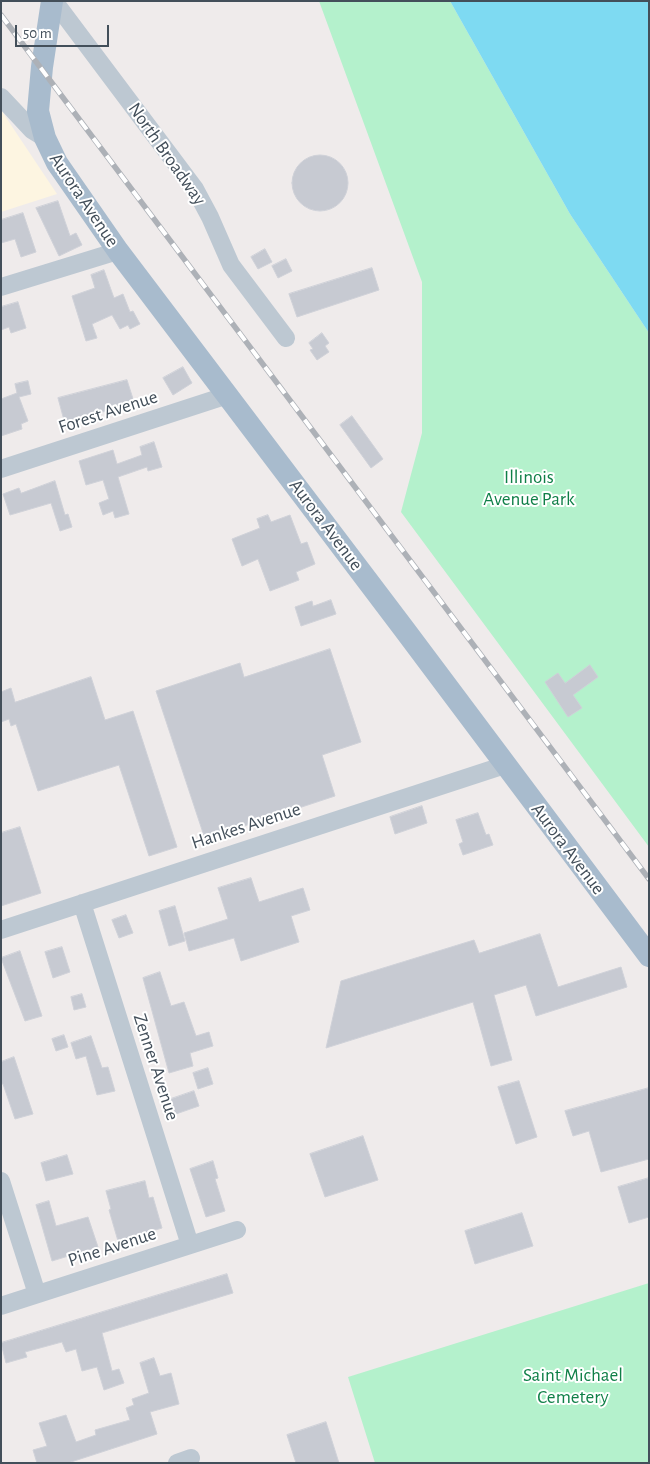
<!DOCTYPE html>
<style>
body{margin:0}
#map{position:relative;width:650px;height:1464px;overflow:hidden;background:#efebeb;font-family:"Alegreya Sans",sans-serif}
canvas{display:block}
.frame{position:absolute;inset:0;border:2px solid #434f5a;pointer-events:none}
.scale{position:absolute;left:15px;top:25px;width:94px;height:22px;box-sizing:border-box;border:2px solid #434f5a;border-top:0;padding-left:6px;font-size:15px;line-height:18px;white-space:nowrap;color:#434f5a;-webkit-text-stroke:4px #fff;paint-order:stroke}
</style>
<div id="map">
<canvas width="650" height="1464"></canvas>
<div class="frame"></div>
<div class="scale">50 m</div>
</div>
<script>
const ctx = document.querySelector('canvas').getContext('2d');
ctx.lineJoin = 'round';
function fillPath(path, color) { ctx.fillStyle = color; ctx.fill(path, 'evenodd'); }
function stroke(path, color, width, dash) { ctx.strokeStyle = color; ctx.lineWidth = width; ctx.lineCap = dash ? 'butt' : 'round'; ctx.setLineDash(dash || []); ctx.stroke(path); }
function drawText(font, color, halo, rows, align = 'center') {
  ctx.font = font + ' "Alegreya Sans",sans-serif'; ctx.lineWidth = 4; ctx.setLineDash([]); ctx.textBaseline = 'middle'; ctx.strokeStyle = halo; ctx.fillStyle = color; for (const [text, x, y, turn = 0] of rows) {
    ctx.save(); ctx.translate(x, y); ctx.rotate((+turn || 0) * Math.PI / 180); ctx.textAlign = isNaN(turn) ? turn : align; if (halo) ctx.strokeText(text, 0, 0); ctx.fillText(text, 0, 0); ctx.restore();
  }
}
const commercial = new Path2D(`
 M1,110L57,194L1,212Z`);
const green = new Path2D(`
 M319,1H450L570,214L649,333V847L401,512L422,433V282Z
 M649,1283V1463H375L348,1377Z`);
const water = new Path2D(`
 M450,1H649V333L570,214Z`);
const building = new Path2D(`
 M292 183a28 28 0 1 1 56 0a28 28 0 1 1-56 0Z
 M58,201L70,236L76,233L82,245L59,256L36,208Z
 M23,213L36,252L21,257L15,239L1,243V220Z
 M265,249L272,262L258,269L251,257Z
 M286,259L292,271L278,278L272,266Z
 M372,268L379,290L297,317L289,294Z
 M104,270L114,298L123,294L130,312L133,311L140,324L130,329L128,325L120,329L112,315L92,324L97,338L86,341L72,296L95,288L91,275Z
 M18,302L26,328L11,333L9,327L1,330V307Z
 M322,333L329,343L325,346L329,352L317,360L310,350L313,349L309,343Z
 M183,367L192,383L173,395L163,378Z
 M127,380L134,402L65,424L58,398Z
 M28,381L31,394L19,397L28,421L21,424L22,429L1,436V399L17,393L15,384Z
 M352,416L383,459L371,468L340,425Z
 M154,442L162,467L148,471L147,467L118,477L129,514L115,518L113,511L103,515L99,503L109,499L103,480L86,485L79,461L113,450L117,464L142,455L140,447Z
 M55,481L65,515L68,514L72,527L60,531L51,503L10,515L3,494L19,488L21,493Z
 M268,515L271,522L290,515L301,544L307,542L315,564L296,572L299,580L270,591L258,559L242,566L232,539L260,528L257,519Z
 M331,600L336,614L301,626L295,607L312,601L313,606Z
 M330,649L361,742L322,755L335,796L205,839L156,691L240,663L244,677Z
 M590,665L598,677L573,695L582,708L568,717L545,682L558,673L565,683Z
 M91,677L105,720L133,711L177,847L149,856L119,765L38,791L16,724L11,726L9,719L1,722V692L11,688L15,702Z
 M422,806L427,823L395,834L390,817Z
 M478,813L486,835L489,834L493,845L463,855L459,844L463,842L456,820Z
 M20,827L41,893L1,906V833Z
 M251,878L259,902L303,888L310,910L291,916L299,942L241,961L234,938L189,951L184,933L228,919L218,888Z
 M175,906L185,941L169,946L159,911Z
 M126,915L133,933L119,938L112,920Z
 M540,934L558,987L621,967L627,987L536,1016L526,985L494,995L512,1060L491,1066L473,1002L326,1048L341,981L474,940L479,953Z
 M62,947L70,972L53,978L45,952Z
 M20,951L42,1016L25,1021L1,958Z
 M160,972L171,1006L184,1002L196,1036L209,1032L213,1046L190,1053L193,1066L169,1073L143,978Z
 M82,994L86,1007L74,1010L71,997Z
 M64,1035L68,1047L56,1051L52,1039Z
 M91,1036L102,1068L108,1067L115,1091L97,1095L86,1056L76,1059L71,1043Z
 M14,1057L33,1114L15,1119L3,1084H1V1062Z
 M208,1068L213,1084L198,1089L193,1073Z
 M519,1081L537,1137L516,1144L498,1087Z
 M649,1088V1159L601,1172L589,1131L573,1136L565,1111Z
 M194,1091L199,1106L173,1115L168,1100Z
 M363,1136L378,1180L325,1197L310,1154Z
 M67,1155L73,1174L46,1181L41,1163Z
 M213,1161L218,1178L215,1179L225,1211L206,1217L190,1169Z
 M649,1178V1217L629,1223L618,1187Z
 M145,1181L149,1198L153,1197L162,1228L118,1241L109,1210L111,1209L106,1191Z
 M49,1201L56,1226L88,1217L98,1247L52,1261L36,1205Z
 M522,1213L533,1246L475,1264L465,1231Z
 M227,1274L233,1293L102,1333L112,1371L119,1369L124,1383L104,1390L97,1367L82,1371L76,1349L66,1352L62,1342L25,1352L27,1357L6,1363L1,1343Z
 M154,1358L160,1376L171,1373L179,1404L150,1412L157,1434L68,1463H37L33,1450L47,1446L39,1423L66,1415L76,1442L96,1435L95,1430L130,1420L126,1408L134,1405L132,1399L149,1393L140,1363Z
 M326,1422L339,1463H296L287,1435Z`);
const minor = new Path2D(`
 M54,1L195,189L210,217L231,265L286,338
 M1,97L32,130L45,138
 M1,287L118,251
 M1,469L228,395
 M82,903L190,1245
 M1,930L505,765
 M1,1181L37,1294
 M1,1306L237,1230
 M177,1463L191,1458`);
const major = new Path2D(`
 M52,1L42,67L38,111L45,138L57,163L118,251L404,629L649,956`);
const rail = new Path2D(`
 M1,15L649,879`);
const streetNames = [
 ["North Broadway",167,154,55],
 ["Aurora Avenue",84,200,56],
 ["Forest Avenue",108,412,-18],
 ["Aurora Avenue",326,525,53],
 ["Hankes Avenue",246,826,-18],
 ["Aurora Avenue",568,849,53],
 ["Zenner Avenue",156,1067,72],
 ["Pine Avenue",112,1247,-18]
];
const parkNames = [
 ["Illinois",529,477],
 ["Avenue Park",529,499],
 ["Saint Michael",573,1375],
 ["Cemetery",573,1397]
];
fillPath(commercial, '#fdf5e1');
fillPath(green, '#b4f1cc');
fillPath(water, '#7edaf2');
fillPath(building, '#c7cad2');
stroke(building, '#cfd1d8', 1);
stroke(minor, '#bdc8d2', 18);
stroke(major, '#a8bbcd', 22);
stroke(rail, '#adb1b7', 5.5);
stroke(rail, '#fff', 4, [11]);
drawText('19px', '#434f5a', '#fff', streetNames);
drawText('19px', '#0f7f47', '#fff', parkNames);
</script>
